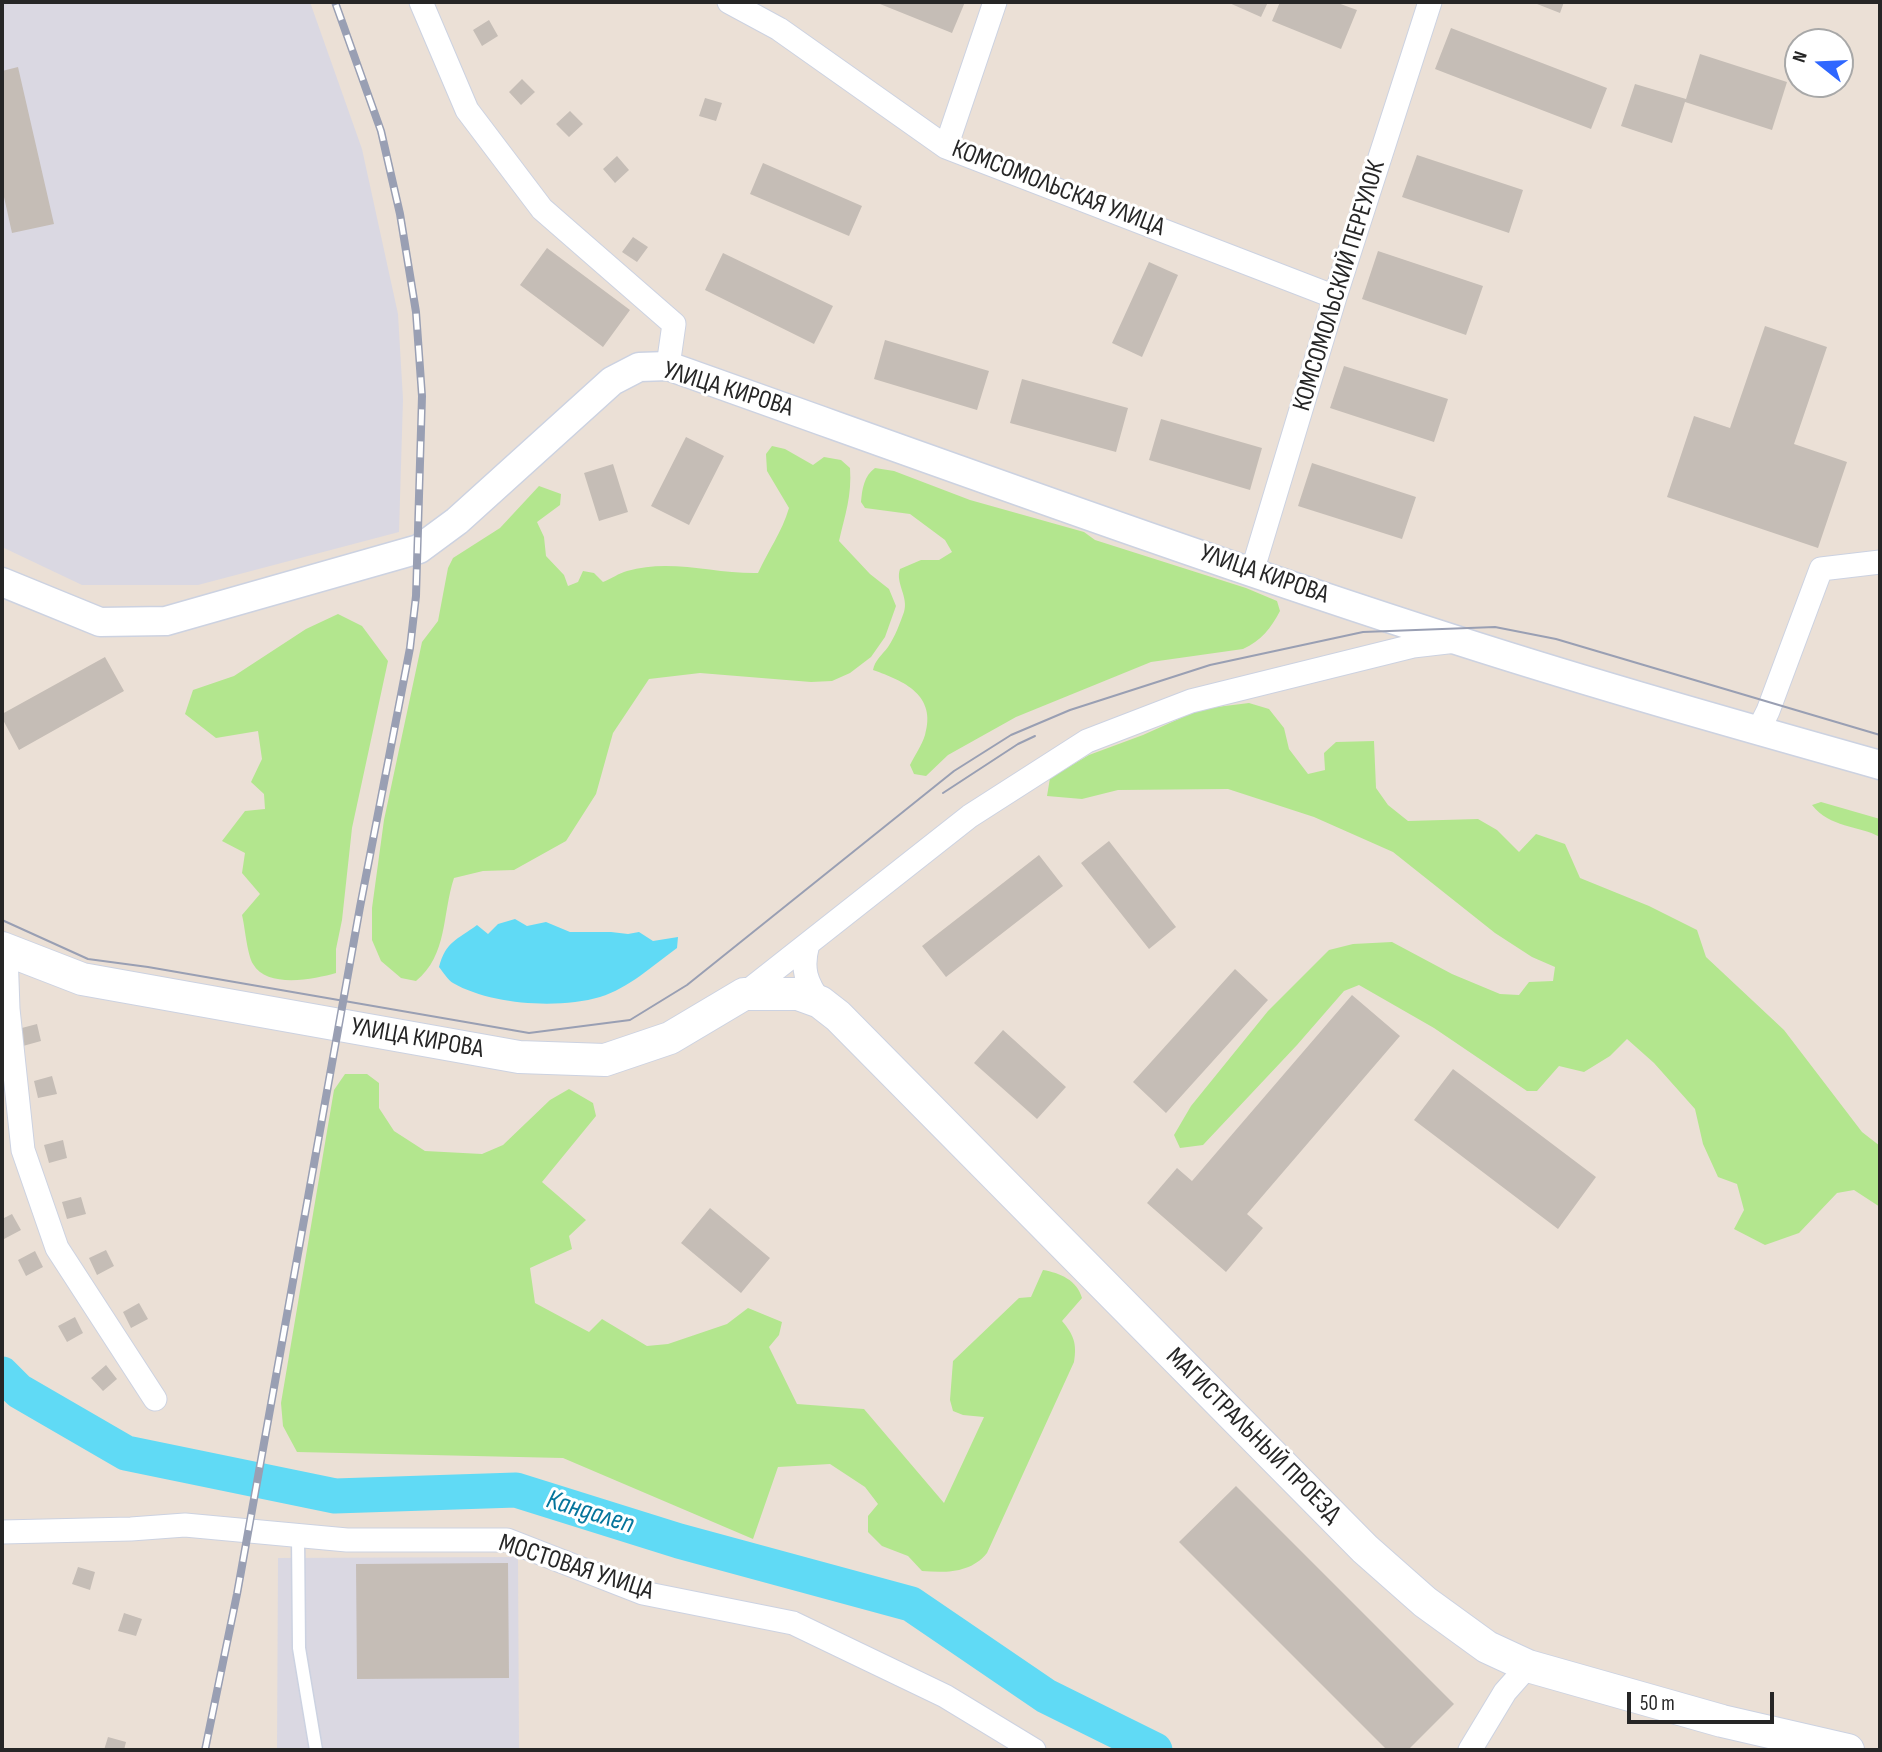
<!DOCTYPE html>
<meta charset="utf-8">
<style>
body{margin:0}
#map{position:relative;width:1882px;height:1752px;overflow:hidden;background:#ebe0d6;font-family:"Sofia Sans Condensed",sans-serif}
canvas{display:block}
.frame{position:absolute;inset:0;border:4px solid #262626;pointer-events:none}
.north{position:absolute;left:1784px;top:28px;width:70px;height:70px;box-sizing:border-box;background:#fff;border:2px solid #a8a8a8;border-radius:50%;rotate:288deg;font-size:19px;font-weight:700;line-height:28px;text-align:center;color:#262626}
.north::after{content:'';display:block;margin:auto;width:24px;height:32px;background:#2f67ff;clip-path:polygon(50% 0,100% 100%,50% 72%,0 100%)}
.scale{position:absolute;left:1627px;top:1692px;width:147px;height:32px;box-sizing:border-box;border:4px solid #262626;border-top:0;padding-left:9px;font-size:21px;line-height:24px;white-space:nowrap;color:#262626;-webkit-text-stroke:5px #fff;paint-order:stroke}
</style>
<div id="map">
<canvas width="1882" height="1752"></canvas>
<div class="frame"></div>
<div class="north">N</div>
<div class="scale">50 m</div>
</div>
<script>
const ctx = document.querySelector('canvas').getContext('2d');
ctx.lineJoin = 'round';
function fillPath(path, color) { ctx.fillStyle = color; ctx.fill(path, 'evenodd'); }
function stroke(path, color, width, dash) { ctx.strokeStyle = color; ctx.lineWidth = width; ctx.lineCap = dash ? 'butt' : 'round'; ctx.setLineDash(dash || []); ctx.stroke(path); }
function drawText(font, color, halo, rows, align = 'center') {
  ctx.font = font + ' "Sofia Sans Condensed",sans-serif'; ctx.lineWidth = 6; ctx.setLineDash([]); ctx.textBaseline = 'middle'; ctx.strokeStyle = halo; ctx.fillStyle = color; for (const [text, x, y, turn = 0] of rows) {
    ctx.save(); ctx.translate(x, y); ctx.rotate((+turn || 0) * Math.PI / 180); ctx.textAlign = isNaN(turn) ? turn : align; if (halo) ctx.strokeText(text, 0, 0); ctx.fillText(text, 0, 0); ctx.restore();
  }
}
const industrial = new Path2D(`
 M2,2H310L362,149L398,314L403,399L399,532L198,585H82L2,547Z
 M518,1557L519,1750H277L278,1558Z`);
const green = new Path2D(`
 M772,446L785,449L813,465L824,457L841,460L850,468C852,496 845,515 839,541L870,574L889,589L896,606L885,637L871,657L850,673L832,681L811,682L700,673L649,679L613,733L596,794L566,841L514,870L483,871L454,878C442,914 448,955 416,981L401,978L381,961L372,940V908L384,820L422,642L438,621L448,568L453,558L500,528L539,486L561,494L560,505L537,522L544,537L546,556L564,575L568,586L578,582L583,571L594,573L603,582C611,579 619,573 627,571C670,558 715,574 758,573C768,551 782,532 789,508L767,471L766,454Z
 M875,468L894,471L970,500L1084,532L1095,540L1246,588L1277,601L1280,611C1271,628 1261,641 1243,649L1151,662L1016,717L948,755L926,776L914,774L910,765C915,755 922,745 925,735C937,695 904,681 873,670C875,660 882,655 888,647C895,637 900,623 904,612C909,597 895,583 900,569L921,560H939L952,552L945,540L910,514L865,508L861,502C862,489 864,476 875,468Z
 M338,614L362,626L388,661L352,828L342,920L336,949V973C315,979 267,989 253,964C247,954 245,927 242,915L260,894L242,873L245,853L222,841L245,811L265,809L264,794L251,782L262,759L258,731L216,738L185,714L193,690L234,676L306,629Z
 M1249,703L1269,709L1284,728L1289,749L1308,774L1325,770L1324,753L1336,742L1374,741L1376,788L1388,805L1408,821L1478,819L1497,830L1519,852L1536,834L1565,844L1580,878L1649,906L1697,930L1706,957L1784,1030L1862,1132L1880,1146V1207L1854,1190L1837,1193L1799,1233L1765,1245L1734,1229L1744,1210L1737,1184L1718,1177L1703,1144L1695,1109L1654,1063L1627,1039L1610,1056L1584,1072L1559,1066L1537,1091H1527L1434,1028L1359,985L1344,991L1297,1045L1203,1145L1180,1148L1174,1135L1191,1106L1268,1011L1329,950L1353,944L1392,942L1452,974L1500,994L1519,995L1529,982L1553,981L1555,967L1532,957L1495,933L1393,852L1314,817L1228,789L1118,790L1082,799L1047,796L1050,778L1089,755L1143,735L1201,709Z
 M1821,802L1880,819V837C1858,825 1830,828 1812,805Z
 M345,1074H367L379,1083V1108L394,1131L425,1151L482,1154L503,1145L550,1100L569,1089L593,1103L596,1116L542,1182L586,1220L569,1236L572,1249L530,1268L535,1303L589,1332L602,1319L647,1346L668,1344L727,1324L748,1308L782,1322L779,1335L769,1347L797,1404L864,1409L944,1503L984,1417L963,1415L953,1411L950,1400L953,1361L1019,1298L1031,1297L1043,1270C1060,1273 1077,1280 1082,1298L1062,1321C1074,1335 1077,1344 1074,1362L987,1553C971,1573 946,1573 922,1571L908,1556L882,1546L868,1532V1516L878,1504L865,1487L830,1464L778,1467L753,1539L563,1458L297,1452L283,1426L281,1403L334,1090Z`);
const water = new Path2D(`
 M515,919L527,926L546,922L570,932H611L628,934L639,932L653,941L678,937L677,948C652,966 629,988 600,997C559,1009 491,1005 453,983C448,980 443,972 439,967C446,941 457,940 477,925L488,934L498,924Z`);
const river = new Path2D(`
 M2,1374L19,1391L126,1453L335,1496L516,1490L679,1541L911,1604L1046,1696L1155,1750`);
const building = new Path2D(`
 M875,2H965L952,33Z
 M1227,2H1268L1261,17Z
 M1280,2H1335L1357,10L1341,49L1272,21Z
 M1532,2H1564L1560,13Z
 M489,20L498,36L482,46L473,30Z
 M1451,28L1607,88L1591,129L1435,69Z
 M1700,54L1787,82L1772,130L1685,102L1672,143L1621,126L1635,84L1686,99Z
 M18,67L54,224L12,233L2,188V71Z
 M522,79L535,92L521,105L509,92Z
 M705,98L722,103L716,121L699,116Z
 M570,111L583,124L569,137L556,124Z
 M1417,155L1523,190L1509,233L1402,197Z
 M617,156L629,170L615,183L603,169Z
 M763,163L862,206L849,236L750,194Z
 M633,237L648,247L637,262L622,252Z
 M547,248L630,310L603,347L520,285Z
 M1378,251L1483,286L1466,335L1362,299Z
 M723,253L833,306L814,344L705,290Z
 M1149,262L1178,275L1142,357L1112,343Z
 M1765,326L1827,347L1794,444L1847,462L1818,548L1667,497L1694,416L1730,428Z
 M885,340L989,371L977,410L874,379Z
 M1344,366L1448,399L1434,442L1330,408Z
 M1022,379L1128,408L1116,452L1010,423Z
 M1161,419L1262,448L1250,490L1149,460Z
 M686,437L724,456L689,525L651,506Z
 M1312,463L1416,497L1402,539L1298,506Z
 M613,464L628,512L599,521L584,473Z
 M105,657L124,691L19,750L2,718V714Z
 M1109,841L1176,927L1149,949L1081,863Z
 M1039,855L1063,886L946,977L922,946Z
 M1235,969L1268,1000L1166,1113L1133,1082Z
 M1352,995L1400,1036L1247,1214L1263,1228L1226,1272L1147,1203L1177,1168L1192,1181Z
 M37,1024L41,1041L23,1046L18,1029Z
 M1003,1030L1066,1087L1037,1119L974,1063Z
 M1453,1069L1596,1177L1558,1229L1414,1120Z
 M52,1076L57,1094L38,1098L34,1081Z
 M63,1140L67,1158L49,1163L44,1145Z
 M81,1197L86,1214L67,1219L62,1202Z
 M710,1208L770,1258L741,1293L681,1243Z
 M12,1214L21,1230L4,1239L2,1219Z
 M106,1250L114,1266L97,1275L89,1258Z
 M35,1251L43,1267L26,1276L18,1260Z
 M139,1303L148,1319L131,1328L123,1312Z
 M75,1317L83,1333L67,1342L58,1326Z
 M106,1365L117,1379L103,1391L91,1378Z
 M1236,1486L1454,1704L1408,1750H1387L1179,1542Z
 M508,1563L509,1678L357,1679L356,1564Z
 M78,1567L95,1572L90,1590L72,1584Z
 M124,1613L142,1619L136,1636L118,1631Z
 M108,1737L126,1742L124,1750H104Z`);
const service = new Path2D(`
 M298,1535L299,1648L316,1750`);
const minor = new Path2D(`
 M421,2L467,110L542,209L674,324L668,366
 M729,2L779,29L946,147L1335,297
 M946,147L995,2
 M1252,572L1335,297L1430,2
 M1758,731L1768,711L1821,569L1880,562
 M808,944C801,969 806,982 820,1002
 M6,952L8,1009L23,1150L57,1248L155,1399
 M744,994L970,816L1087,741L1191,701L1413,646L1456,641
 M2,1532L131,1529L185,1525L347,1540H507L643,1593L793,1623L945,1696L1034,1750
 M1470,1750L1505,1692L1528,1666`);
const tertiary = new Path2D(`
 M2,582L100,622L166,621L419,549L457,521L612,381L639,367L668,366C930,459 1191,555 1456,640C1596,685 1738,725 1880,765`);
const secondary = new Path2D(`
 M2,948L82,979L519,1057L605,1060L670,1038L744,994H798L820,1002L838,1016L1365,1549L1425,1602L1487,1647L1528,1666L1722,1721L1848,1750`);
const tram = new Path2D(`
 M943,793L1018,744L1035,736
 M2,920L88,959L148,967L529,1033L630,1020L687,985L954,771L1011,735L1070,710L1210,665L1363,632L1495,627L1556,639L1880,735`);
const rail = new Path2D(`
 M205,1750L237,1594L360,907L410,648L416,596L422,396L416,312L400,214L381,131L335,2`);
const streetNames = [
 ["КОМСОМОЛЬСКАЯ УЛИЦА",1058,189,21],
 ["КОМСОМОЛЬСКИЙ ПЕРЕУЛОК",1340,286,-73],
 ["УЛИЦА КИРОВА",728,390,17],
 ["УЛИЦА КИРОВА",1264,575,19],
 ["УЛИЦА КИРОВА",417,1039,10],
 ["МАГИСТРАЛЬНЫЙ ПРОЕЗД",1253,1436,45],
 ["МОСТОВАЯ УЛИЦА",576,1568,18]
];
const waterNames = [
 ["Кандалеп",590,1513,17]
];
fillPath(industrial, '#dad8e2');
fillPath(green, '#b3e68e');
fillPath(water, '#60daf5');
stroke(river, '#60daf5', 35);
fillPath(building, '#c5bdb6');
stroke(service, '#ccd2e1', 15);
stroke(minor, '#ccd2e1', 25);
stroke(tertiary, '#ccd2e1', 31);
stroke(secondary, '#ccd2e1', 34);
stroke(service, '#fff', 12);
stroke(minor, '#fff', 23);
stroke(tertiary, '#fff', 28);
stroke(secondary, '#fff', 32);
stroke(tram, '#999fb3', 2);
stroke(rail, '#999fb3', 8);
stroke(rail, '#fff', 5, [16]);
drawText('26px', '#262626', '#fff', streetNames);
drawText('italic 28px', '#05759c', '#fff', waterNames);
</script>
